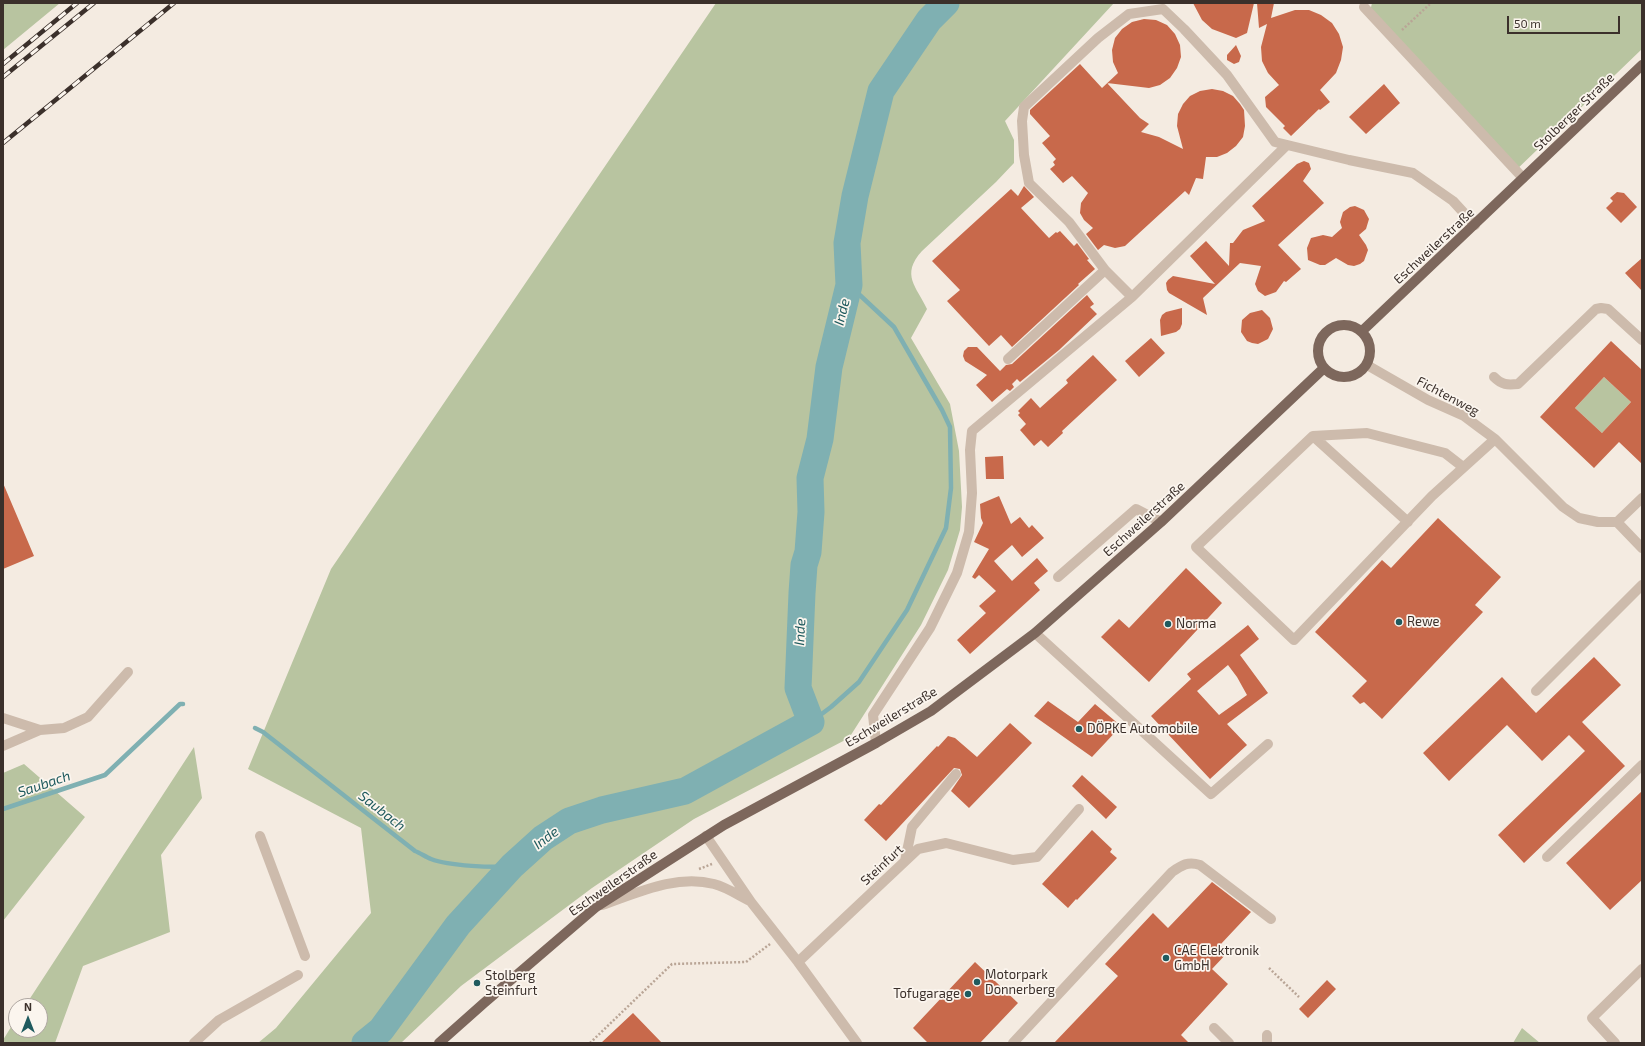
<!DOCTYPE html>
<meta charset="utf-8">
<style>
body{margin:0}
#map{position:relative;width:1645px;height:1046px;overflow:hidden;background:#f4ebe1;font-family:"Exo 2",sans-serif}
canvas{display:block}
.frame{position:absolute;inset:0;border:4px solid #3b302b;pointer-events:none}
.north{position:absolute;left:8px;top:998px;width:40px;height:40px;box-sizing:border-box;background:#fbf5ee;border:1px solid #aea6a0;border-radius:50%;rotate:0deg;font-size:11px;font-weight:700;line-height:16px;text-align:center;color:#3b302b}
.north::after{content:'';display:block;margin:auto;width:14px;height:18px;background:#1f5a5e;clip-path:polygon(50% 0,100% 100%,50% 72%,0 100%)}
.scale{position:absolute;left:1507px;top:16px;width:113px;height:18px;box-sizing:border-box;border:2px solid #3b302b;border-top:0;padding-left:5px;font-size:12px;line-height:14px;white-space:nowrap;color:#3b302b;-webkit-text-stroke:3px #fbf5ee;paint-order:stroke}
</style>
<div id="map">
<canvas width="1645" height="1046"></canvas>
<div class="frame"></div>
<div class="north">N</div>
<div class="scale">50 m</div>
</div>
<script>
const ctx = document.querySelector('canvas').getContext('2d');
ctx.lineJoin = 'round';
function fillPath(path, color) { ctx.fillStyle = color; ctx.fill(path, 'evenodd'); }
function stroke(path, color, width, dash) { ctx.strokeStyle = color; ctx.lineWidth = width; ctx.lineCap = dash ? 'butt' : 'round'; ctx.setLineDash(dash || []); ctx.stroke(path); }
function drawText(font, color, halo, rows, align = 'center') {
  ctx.font = font + ' "Exo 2",sans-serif'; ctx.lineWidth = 3.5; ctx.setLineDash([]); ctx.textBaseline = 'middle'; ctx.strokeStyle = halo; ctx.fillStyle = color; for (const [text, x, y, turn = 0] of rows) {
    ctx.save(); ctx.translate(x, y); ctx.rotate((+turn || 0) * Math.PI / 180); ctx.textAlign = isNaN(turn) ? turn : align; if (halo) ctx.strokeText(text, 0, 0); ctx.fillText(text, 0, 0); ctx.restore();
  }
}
const green = new Path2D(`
 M3,3H60L3,50Z
 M716,3H1114L1005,121L1014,140V163L996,182L922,251C900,275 917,287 927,309L911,338L950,404L959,451L962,507L960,530L948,570L921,625L849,738L694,819L592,888L461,986L401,1043H258L276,1028L371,913L361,828L248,769L331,569Z
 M1372,3H1642V49L1513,173L1369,16Z
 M1604,377L1631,402L1602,433L1575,408Z
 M194,747L202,798L161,855L170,932L83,966L55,1043H3V1040L16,1019V1030H40V1006H25Z
 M24,764L85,817L3,921V773Z
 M1522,1028L1540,1043H1513Z`);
const stream = new Path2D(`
 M811,722L831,707L859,682L907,610L946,528L951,488L950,427L942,410L894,327L849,285
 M255,728L263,732L415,851C420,853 426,857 431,859C449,866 494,868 512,866
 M3,809L105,775L180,704H183`);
const river = new Path2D(`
 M365,1043L381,1030L458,925L512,866L543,838L569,821L602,810L685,791L811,722L798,688L802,593L804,565L808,552L811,512L810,478L820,439L829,367L849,285L847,243L855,196L881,91L929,20L946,3`);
const building = new Path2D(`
 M1193,3H1254L1247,33L1236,38L1212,29L1202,20Z
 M1257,3H1274L1271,18L1295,10H1309L1321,15L1332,23L1339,34L1343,47L1341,60L1336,73L1320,90L1330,102L1320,110L1319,109L1291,136L1283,128L1285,126L1266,107L1265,97L1279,85L1268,73L1262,61L1261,47L1267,24L1259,28Z
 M1144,19L1156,20L1167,25L1175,34L1180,45L1181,57L1177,68L1170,78L1160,85L1149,88L1107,83L1140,118L1149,124L1141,132L1159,137L1183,149L1177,126L1178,114L1183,104L1190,96L1200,91L1212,89L1223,91L1233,96L1240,104L1244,110L1245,126L1243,137L1236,146L1227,153L1217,157H1206L1203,179L1196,178L1189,195L1185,191L1125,246L1115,248L1104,245L1098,250L1086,234L1093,228L1084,220L1080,213L1081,203L1088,193L1072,176L1063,183L1050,169L1055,165L1053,162L1056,159L1042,143L1050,136L1030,114V110L1080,64L1102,88L1118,73L1113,62L1112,50L1115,38L1122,29L1132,22Z
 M1236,45L1241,56L1239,62L1234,64L1227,60V55Z
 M1384,84L1400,103L1366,134L1349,117Z
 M1304,161L1309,163L1311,169L1303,181L1324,203L1278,245L1301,269L1286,282L1284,281L1276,292L1265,296L1258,291L1255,284L1261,266L1240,263L1203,298L1207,315L1169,293L1167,290L1166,283L1168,280L1173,276L1215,284L1190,256L1206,241L1229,266L1230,243H1233L1243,230L1265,221L1252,206L1297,164Z
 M1024,186L1034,197L1021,208L1049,238L1056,232L1057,233L1060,231L1074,246L1077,243L1089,259L1087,260L1095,269L1078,284L1079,285L1012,347L1001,335L989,346L947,301L960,290L932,261L1011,189L1018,196Z
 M1617,192L1624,193L1637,207L1621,223L1606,208L1613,201L1610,198Z
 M1355,206L1364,210L1369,219L1366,229L1359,235L1366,245L1368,250L1364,261L1360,264L1354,266L1348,265L1336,258L1325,265H1320L1308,260L1307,248L1311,238L1323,235L1332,237L1342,228L1340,222L1343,212L1350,207Z
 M1642,258V291L1625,273Z
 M1087,295L1094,304L1090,307L1097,314L1059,350L1020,382L1017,379L1012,384L1014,387L1010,391L1007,389L992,402L976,385L987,375L965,361L963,356L964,351L968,347H977L1000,371L1006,365L1012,364Z
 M1182,308V324L1180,329L1176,332L1161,336L1160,320L1162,315L1166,312Z
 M1262,310L1270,318L1273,329L1268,339L1258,344L1252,343L1247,341L1241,332L1242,320L1250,313Z
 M1151,338L1165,353L1139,377L1125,361Z
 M1611,341L1642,370V464L1619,442L1594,468L1540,417ZM1604,377L1631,402L1602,433L1575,408Z
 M1093,355L1117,380L1062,431L1063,433L1048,447L1041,440L1034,446L1020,430L1026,424L1018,415L1020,413L1018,411L1031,398L1040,408L1068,383L1066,380Z
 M1003,456L1004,479H986L985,457Z
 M3,483L34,556L3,569Z
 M999,496L1011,524L1020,517L1029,528L1032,525L1044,538L1022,557L1012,545L994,561L1012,581L1037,558L1048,571L1034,583L1040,590L970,654L957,640L986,613L979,606L996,591L979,575L975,579L972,577L989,549L974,542L983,523L981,518L980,504Z
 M1438,518L1501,577L1475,605L1483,612L1382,719L1364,702L1360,704L1352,696L1367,681L1315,632L1382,560L1391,568Z
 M1186,568L1222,603L1149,682L1101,637L1119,619L1129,628Z
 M1248,625L1259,639L1240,655L1268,693L1227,724L1247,745L1210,779L1151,716L1191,679L1187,674ZM1228,665L1237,677L1247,695L1219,715L1197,691Z
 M1594,657L1621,685L1582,722L1625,766L1524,863L1498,835L1585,751L1569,735L1542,761L1507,725L1449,781L1423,753L1502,677L1536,713Z
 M1048,701L1078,722L1095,704L1121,726L1092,757L1034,716Z
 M1010,723L1032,743L969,808L951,791L962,775L960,769L954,768L886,841L864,820L879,804L881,805L937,746L938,747L948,736L955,738L977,757Z
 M1082,775L1117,807L1106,819L1072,786Z
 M1642,791V880L1610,910L1566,863Z
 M1092,830L1112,849L1110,852L1117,858L1077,900L1076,899L1068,908L1042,884Z
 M1212,882L1251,912L1220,945L1228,952L1212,969L1228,984L1181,1035L1189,1043H1054L1118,976L1105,964L1153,913L1168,928Z
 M975,962L1018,1003L980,1043H928L913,1028Z
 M1327,980L1336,989L1308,1018L1299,1009Z
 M633,1013L662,1043H601Z`);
const path = new Path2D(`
 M1402,30L1431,3
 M699,869L712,864
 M1269,968L1299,997
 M590,1043L672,964L746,962L770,944`);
const minor = new Path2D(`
 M1364,7L1523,178
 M1132,297L1287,145
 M1008,359L1105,270
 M1367,365L1428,400L1464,416L1480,428L1495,439L1563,507L1579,518L1598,522H1617L1642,498
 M1494,377C1502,385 1507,385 1518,384L1596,309L1601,308L1608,309L1642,340
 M1313,436L1408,522
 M1463,467L1445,453L1367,433L1313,436L1196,547L1294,640L1432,496L1495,439
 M1617,522L1642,548
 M1058,577L1136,509L1161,522
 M1035,633L1211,794L1268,744
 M1536,691L1642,585
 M3,718L40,730L64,728L88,717L128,672
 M876,743L873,715L930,628L957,573L969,532L972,493L970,450L972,431L1132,297L1105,270L1069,222L1029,183L1024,155L1022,121L1024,107L1098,38L1129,14L1163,9L1184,29L1227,75L1275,142L1349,160L1413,173L1453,201L1475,225
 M3,746L40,730
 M260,836L305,956
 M706,836L751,902L798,962L857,1043
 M1547,857L1642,765
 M905,861L912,827L956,774
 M602,905C637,893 676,874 714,884C726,887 738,895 750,901
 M798,962L918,849L946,843L1013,860L1037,857L1079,809
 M1214,1028L1229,1043
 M1267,1035V1043
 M194,1043L219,1020L298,975
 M1013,1043L1172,872C1182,865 1188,861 1200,865L1271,919
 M1615,1043L1592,1018L1642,969`);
const major = new Path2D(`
 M1318 351a26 26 0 1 1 52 0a26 26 0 1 1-52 0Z
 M1362,331L1642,65
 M439,1043L484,1003L596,907L724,825L876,743L931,711L1035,633L1161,522L1324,368`);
const rail = new Path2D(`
 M3,64L77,3
 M3,77L94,3
 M3,143L174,3`);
const markers = [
 [1399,622,4,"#1f5a5e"],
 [1168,624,4,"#1f5a5e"],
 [1079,729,4,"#1f5a5e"],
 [1166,958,4,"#1f5a5e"],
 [977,982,4,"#1f5a5e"],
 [477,983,4,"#1f5a5e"],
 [968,994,4,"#1f5a5e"]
];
const streetNames = [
 ["Stolberger Straße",1574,112,-44],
 ["Eschweilerstraße",1434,246,-43],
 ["Fichtenweg",1448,396,28],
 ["Eschweilerstraße",1144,519,-42],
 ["Eschweilerstraße",891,717,-31],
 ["Steinfurt",882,865,-43],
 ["Eschweilerstraße",613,883,-35]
];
const poiNames = [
 ["Rewe",1407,622],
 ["Norma",1176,624],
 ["DÖPKE Automobile",1087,729],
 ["CAE Elektronik",1174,951],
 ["GmbH",1174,966],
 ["Motorpark",985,975],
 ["Donnerberg",985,990],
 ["Stolberg",485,976],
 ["Steinfurt",485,991],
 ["Tofugarage",960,994,"right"]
];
const waterNames = [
 ["Inde",842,312,-76],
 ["Inde",800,632,-87],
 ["Saubach",44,784,-19],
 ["Saubach",382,811,38],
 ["Inde",546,838,-37]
];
fillPath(green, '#b8c4a0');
stroke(stream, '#7fb0b2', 4.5);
stroke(river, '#7fb0b2', 27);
fillPath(building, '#c8694b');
stroke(path, '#b9a596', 2.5, [2, 2]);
stroke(minor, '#cdbbac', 10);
stroke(major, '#7d675c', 10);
stroke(rail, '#3b302b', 4.5);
stroke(rail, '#fbf5ee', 3, [9]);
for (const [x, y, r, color] of markers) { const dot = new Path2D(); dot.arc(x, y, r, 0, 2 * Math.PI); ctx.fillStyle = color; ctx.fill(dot); stroke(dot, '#fbf5ee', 1.5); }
drawText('13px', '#3b302b', '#fbf5ee', streetNames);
drawText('13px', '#3b302b', '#fbf5ee', poiNames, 'left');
drawText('italic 14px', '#1f5a5e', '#fbf5ee', waterNames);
</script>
